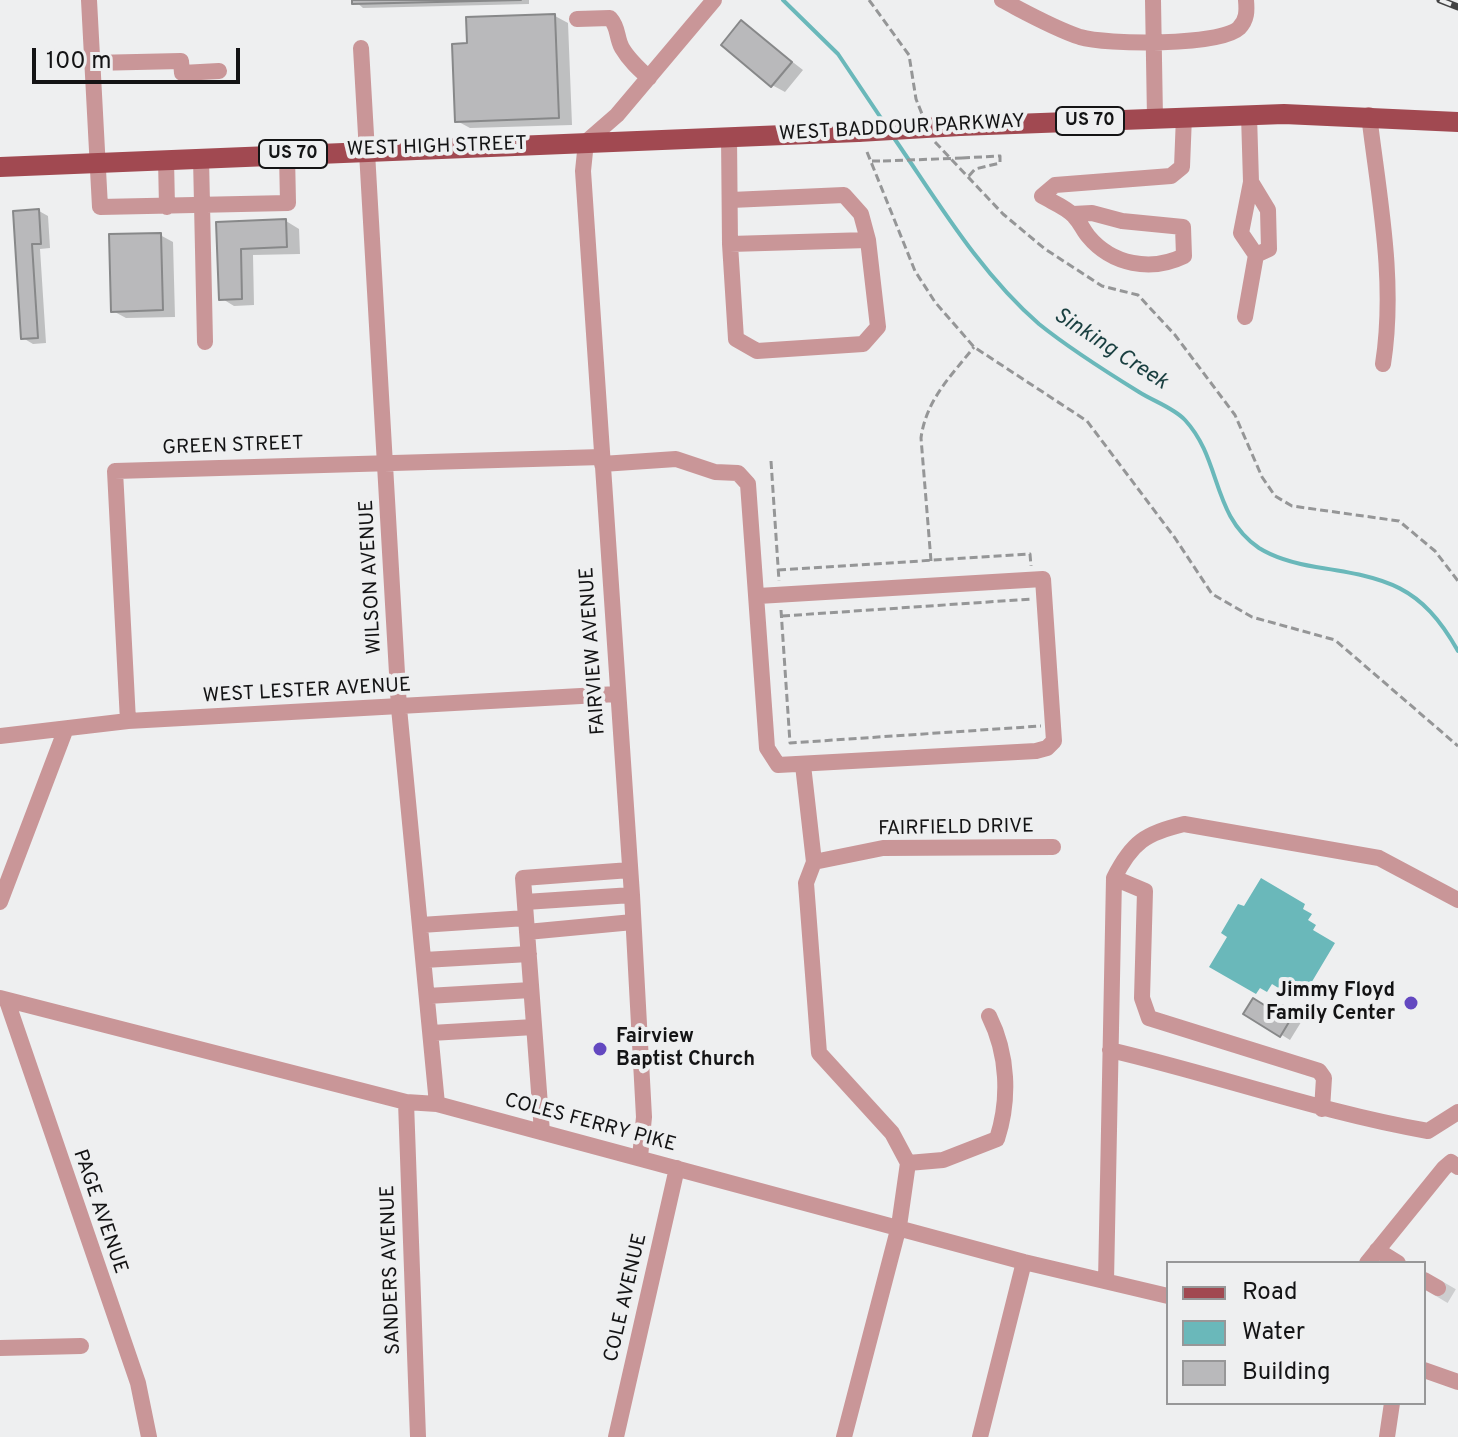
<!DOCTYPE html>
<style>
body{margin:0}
#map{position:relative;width:1458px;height:1437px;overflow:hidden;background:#eeeff0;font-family:Overpass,sans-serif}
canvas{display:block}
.legend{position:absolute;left:1166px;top:1261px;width:260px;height:144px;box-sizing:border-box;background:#eeeff0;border:2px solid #979798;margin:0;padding:10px 14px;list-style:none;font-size:24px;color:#141415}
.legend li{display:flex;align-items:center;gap:16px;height:40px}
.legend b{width:40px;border:2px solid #979798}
.scale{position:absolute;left:32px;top:48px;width:208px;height:36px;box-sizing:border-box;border:4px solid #141415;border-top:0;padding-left:10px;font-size:24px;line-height:28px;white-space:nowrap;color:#141415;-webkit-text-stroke:6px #eeeff0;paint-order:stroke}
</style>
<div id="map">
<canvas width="1458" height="1437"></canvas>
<ul class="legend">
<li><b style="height:10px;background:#a14951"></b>Road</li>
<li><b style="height:22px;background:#6ab8ba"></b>Water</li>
<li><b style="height:22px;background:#b9b9bb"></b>Building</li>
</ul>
<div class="scale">100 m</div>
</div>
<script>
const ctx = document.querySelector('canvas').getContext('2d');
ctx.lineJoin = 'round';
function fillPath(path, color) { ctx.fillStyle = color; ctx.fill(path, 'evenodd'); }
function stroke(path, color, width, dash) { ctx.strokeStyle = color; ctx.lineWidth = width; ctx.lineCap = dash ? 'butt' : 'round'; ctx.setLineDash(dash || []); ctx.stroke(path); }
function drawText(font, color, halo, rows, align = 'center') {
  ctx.font = font + ' Overpass,sans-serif'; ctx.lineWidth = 8; ctx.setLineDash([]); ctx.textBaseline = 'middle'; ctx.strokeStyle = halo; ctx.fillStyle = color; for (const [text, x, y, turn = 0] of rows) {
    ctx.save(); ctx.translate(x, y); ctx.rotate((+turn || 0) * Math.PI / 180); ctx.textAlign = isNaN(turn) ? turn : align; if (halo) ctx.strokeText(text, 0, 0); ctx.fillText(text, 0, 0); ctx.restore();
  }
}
const water = new Path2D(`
 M1261,878L1305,904L1303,909L1312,914L1308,920L1316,925L1313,930L1335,943L1304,995L1284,983L1280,989L1272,984L1267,992L1260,988L1256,994L1209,967L1227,937L1221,933L1238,904L1244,906Z`);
const shadow = new Path2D(`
 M354,0H529V4L363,8Z
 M555,16L568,23L572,125L470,128L457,121L469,45Z
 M742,23L803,70L785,92L772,85Z
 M39,211L48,216L50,248L40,249L46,343L33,344L23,338L15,213Z
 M286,221L299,229L300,254L253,255L254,305L234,306L221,298L218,224Z
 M160,235L173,242L175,317L126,318L113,311Z
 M1283,1007L1303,1019L1290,1040L1246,1013L1278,1015Z`);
const stream = new Path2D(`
 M783,0L838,54L885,124
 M894,138C938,202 980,273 1039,324C1070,349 1105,371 1139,392C1153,401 1174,408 1185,420C1222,460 1211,515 1259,548C1275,558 1298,564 1316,567C1387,578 1421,585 1458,651`);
const building = new Path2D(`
 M352,0H521L352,4Z
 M555,14L559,118L455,122L452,44L467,43L466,17Z
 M741,20L792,62L771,87L721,45Z
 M39,209L41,244H32L38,338L21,339L13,211Z
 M286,219L287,247L241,249L242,299L219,300L216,222Z
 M161,233L163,310L111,312L109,234Z
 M1253,998L1277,1013L1282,1005L1295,1012L1280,1037L1243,1014Z`);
const minorTunnel = new Path2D(`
 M1438,1288L1458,1300`);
const path = new Path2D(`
 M869,0L909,55L916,99L922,114
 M935,142L1003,214L1045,249L1102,286L1138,295L1175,335L1235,415L1262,477L1275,496L1292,506L1399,521L1435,551L1458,581
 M867,152L915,271L935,302L974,347L1087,421L1175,538L1212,594L1252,617L1335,640L1458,746
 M962,158L1000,156V163L975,169L967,178
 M872,161H883
 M771,461L779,581
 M931,561L921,438C926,400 951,376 974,347
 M778,570L1030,554L1031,566
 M781,610L790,743L1041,726
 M782,616L1032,599`);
const minor = new Path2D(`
 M89,0L100,207L288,203L287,154
 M1002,0C1027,13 1053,28 1080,37C1106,45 1220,46 1239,28C1247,20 1247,11 1246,0
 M1153,0L1155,118
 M577,19L610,18C619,28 616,37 622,48C629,60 639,69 649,78
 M361,48L399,708L437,1104
 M92,63L181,61L182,73L219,71
 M1369,115C1379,198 1396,281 1383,364
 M729,136L730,244L736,339L757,351L863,344L878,327L868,240L861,214L844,195L731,200
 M201,158L205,342
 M166,159L167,207
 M1251,182L1241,233L1256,255
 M1073,214L1092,213L1122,221L1183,227L1184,256C1151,272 1112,265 1088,236C1083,230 1080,222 1074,216C1066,207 1052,202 1042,196L1055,185L1171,176L1182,167L1184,116
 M730,244L868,240
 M1245,317L1256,255L1269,249L1268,210L1251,182L1249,115
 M602,464L676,459L715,472L738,473L748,484L767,748L778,765L1036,751L1047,748L1054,741L1043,579L758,596
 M128,721L115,471L602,457
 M0,736L128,721L617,694
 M803,765L814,862L806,883L819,1053L892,1133L908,1163L899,1226L844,1437
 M814,862L883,848L1053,847
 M1114,878L1145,891L1142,998L1149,1018L1319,1071L1324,1078L1322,1109
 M0,902L65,731
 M525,902L632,895
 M421,925L526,918
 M527,932L633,922
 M424,960L529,954
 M427,996L531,990
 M0,998L406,1102L437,1104L1024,1262L1168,1296
 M7,1001L138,1383L149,1437
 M431,1033L534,1027
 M1110,1050C1217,1075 1320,1112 1428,1131L1458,1112
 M406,1102L418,1437
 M542,1132L523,878L630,870
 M640,1157L644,1117L632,895L583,171L586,142L617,115L714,0
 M908,1163L943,1160L997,1139C1010,1099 1008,1054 989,1016
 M1377,1250L1398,1263
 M1367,1263L1444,1168L1451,1162L1458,1167
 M1424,1280L1438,1288
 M1106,1281L1114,878C1132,842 1146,833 1184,824L1379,858L1458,900
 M0,1348L81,1346
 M1424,1370L1458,1382
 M616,1437L677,1168
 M980,1437L1024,1262
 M1387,1437L1392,1403`);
const major = new Path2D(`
 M960,126L1284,114L1458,122
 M0,167L858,132`);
const rail = new Path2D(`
 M1440,0L1458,7`);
const pathBridge = new Path2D(`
 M883,161L962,158`);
const majorBridge = new Path2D(`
 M858,132L960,126`);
const markers = [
 [1411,1003,8,"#6348c0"],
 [600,1049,8,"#6348c0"]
];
const shields = [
 [1090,121,68],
 [293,154,68]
];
const shieldNames = [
 ["US 70",1090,121],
 ["US 70",293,154]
];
const streetNames = [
 ["WEST BADDOUR PARKWAY",902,129,-3],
 ["WEST HIGH STREET",437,148,-2],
 ["GREEN STREET",233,447,-2],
 ["WILSON AVENUE",372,577,-93],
 ["FAIRVIEW AVENUE",594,651,-94],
 ["WEST LESTER AVENUE",307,692,-3],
 ["FAIRFIELD DRIVE",956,829,-1],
 ["COLES FERRY PIKE",590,1124,15],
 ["PAGE AVENUE",99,1212,71],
 ["SANDERS AVENUE",392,1270,-92],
 ["COLE AVENUE",627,1298,-77]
];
const poiNames = [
 ["Jimmy Floyd",1395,992],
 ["Family Center",1395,1015],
 ["Fairview",616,1038,"left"],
 ["Baptist Church",616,1061,"left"]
];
const waterNames = [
 ["Sinking Creek",1110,350,33]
];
fillPath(water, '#6ab8ba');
fillPath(shadow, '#0003');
stroke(stream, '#6ab8ba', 4);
fillPath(building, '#b9b9bb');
stroke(building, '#878889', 2);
stroke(minorTunnel, '#cdcecf', 16, [16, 8]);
stroke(path, '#959697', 3, [8, 4]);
stroke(minor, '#c99698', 16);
stroke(major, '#a14951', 20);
stroke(rail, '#434344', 7);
stroke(rail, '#eeeff0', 4, [12]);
stroke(pathBridge, '#959697', 3, [8, 4]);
stroke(majorBridge, '#a14951', 20);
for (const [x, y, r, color] of markers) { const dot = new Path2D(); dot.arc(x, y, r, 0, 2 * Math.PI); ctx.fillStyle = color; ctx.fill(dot); stroke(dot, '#eeeff0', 3); }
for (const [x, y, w] of shields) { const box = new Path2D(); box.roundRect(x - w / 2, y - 14, w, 28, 6); ctx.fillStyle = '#eeeff0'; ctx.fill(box); stroke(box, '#141415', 2); }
drawText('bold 18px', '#141415', null, shieldNames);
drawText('20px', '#141415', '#eeeff0', streetNames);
drawText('bold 20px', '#141415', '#eeeff0', poiNames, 'right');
drawText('italic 22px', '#193f40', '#eeeff0', waterNames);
</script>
